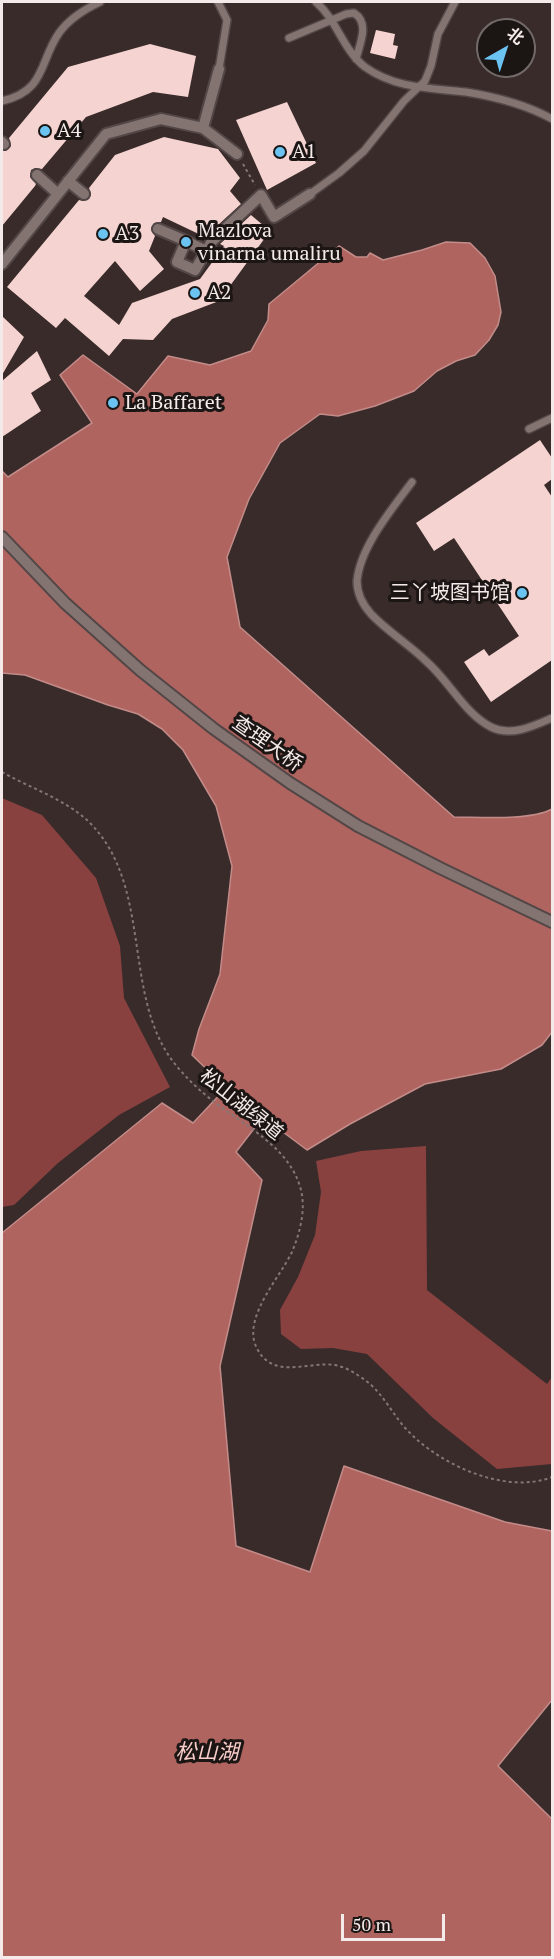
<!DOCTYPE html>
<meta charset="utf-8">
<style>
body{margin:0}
#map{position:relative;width:554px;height:1959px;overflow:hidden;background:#382b2a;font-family:"PT Serif","Noto Sans SC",serif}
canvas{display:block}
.frame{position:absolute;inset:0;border:3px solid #f3eae9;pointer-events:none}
.north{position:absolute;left:476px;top:18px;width:60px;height:60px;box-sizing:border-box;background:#1b1514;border:2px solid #716a69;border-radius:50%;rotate:39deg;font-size:16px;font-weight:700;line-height:24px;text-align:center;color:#f3eae9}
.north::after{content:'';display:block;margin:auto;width:21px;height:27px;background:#6bc3f2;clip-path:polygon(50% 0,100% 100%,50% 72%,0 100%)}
.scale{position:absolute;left:341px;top:1914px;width:104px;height:27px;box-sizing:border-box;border:3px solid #f3eae9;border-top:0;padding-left:8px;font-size:18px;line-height:21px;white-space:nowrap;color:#f3eae9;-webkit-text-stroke:4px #1b1514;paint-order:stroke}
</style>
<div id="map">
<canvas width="554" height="1959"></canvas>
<div class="frame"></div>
<div class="north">北</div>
<div class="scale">50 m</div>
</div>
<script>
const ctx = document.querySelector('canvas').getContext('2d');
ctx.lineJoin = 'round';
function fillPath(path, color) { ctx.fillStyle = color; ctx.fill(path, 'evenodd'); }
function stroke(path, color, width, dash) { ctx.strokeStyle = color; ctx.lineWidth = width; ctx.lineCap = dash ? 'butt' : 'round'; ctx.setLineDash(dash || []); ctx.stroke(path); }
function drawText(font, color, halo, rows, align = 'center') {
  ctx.font = font + ' "PT Serif","Noto Sans SC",serif'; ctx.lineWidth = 6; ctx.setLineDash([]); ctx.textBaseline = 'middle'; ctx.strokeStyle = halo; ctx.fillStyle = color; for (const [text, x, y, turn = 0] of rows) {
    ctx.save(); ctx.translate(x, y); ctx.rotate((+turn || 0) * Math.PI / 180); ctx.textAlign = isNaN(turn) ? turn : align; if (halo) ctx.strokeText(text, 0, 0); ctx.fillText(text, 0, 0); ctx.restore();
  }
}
const forest = new Path2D(`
 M2,798L42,815L96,878L120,946L124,998L170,1087L119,1115L58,1163L14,1205L2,1207Z
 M426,1146L427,1290L547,1384L552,1377V1464L497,1469L433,1418L367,1354L333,1348L301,1349L281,1334L280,1310L298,1277L315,1235L321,1192L316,1161L361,1151Z`);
const water = new Path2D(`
 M446,242L470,243L485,258L495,276L501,312L498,325L489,340L475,355L456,361L437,371L414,391L375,406L338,416L320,414L280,443L249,499L227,557L240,627L454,817C480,817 530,821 552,809V1032L542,1045L501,1069L425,1084L350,1124L307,1150L263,1117L236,1152L262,1180L220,1366L236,1546L310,1572L344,1466L505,1522L552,1531V1700L498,1766L552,1819V1957H2V1233L162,1103L193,1123L226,1088L192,1055L199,1029L220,974L232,866L216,806L183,750L162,729L138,714L108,705L25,675L2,673V471L8,477L92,423L60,375L83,355L137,394L168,356L210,365L251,351L268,320L269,304L339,246L356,257H367L370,253L383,260L422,250Z`);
const building = new Path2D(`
 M376,30L395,34L393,45L398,46L395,59L370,53Z
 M150,44L196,56L188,97L153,92L86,117L42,169L35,168L31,170L30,177L36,184L35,186L2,226V151H6L11,146L9,138L68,67Z
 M287,102L316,163L267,190L236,120Z
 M164,137L218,149L240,178L230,191L241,204L205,237L163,217L161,222L154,223L151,229L155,236L149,251L164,269L140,291L115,261L84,296L119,325L132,303L200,279L224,246L220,244L251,215L270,231L219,301L172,319L153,340L123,339L109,356L65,318L56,328L7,287L79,200L83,201L89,199L91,195L89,188L115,155Z
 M2,316L24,337L2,375Z
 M37,351L51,380L31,393L41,411L2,437V381Z
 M540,440L552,458V479L544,485L552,497V660L491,702L464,662L484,649L489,656L519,636L454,538L434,551L416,523Z`);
const path = new Path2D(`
 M243,164L255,185
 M2,772C30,788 65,799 89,822C154,886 121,997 175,1064C186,1078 199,1090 213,1101C246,1127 294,1149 302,1195C305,1214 299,1235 292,1252C280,1277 245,1315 255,1344C270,1382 307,1361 335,1365C344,1367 352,1371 359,1376C379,1388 387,1405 401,1423C432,1462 504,1496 552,1477`);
const service = new Path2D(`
 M218,2L227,20L219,69
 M316,2C337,20 343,50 365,67C396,89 431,88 466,92C497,97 525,104 552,119
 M289,38L346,14L354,13C370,23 360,43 356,59
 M2,101C46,91 39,62 59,33C69,19 85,9 100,2
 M310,194L339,173L364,151L404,101L425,81L431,66L438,34L455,2
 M529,429L552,418
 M412,482C392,509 360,547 357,581C357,594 363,605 371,614C388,632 410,645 427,662C449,681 465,714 491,727C511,737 534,726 552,718`);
const pedestrian = new Path2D(`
 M203,128L219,69
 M2,142L4,144
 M37,175L58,194
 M68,181L84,194
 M158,229L186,241
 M206,251L186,241L177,262L195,270L212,241L261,195L274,217L310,194
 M2,264L106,134L161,119L203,128L237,154
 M2,537L65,603L140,670L214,729L290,783L358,826L440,868L552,922`);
const markers = [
 [45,131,6,"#6bc3f2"],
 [280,152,6,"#6bc3f2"],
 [103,234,6,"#6bc3f2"],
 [186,242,6,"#6bc3f2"],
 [195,293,6,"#6bc3f2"],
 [113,403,6,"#6bc3f2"],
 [522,593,6,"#6bc3f2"]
];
const poiNames = [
 ["A4",57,131],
 ["A1",292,152],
 ["Mazlova",198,231],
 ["vinarna umaliru",198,254],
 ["A3",115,234],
 ["A2",207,293],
 ["La Baffaret",125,403],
 ["三丫坡图书馆",510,593,"right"]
];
const streetNames = [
 ["查理大桥",267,744,35],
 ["松山湖绿道",241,1105,39]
];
const waterNames = [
 ["松山湖",207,1753]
];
fillPath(forest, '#88413f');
fillPath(water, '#af6460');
stroke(water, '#c38c89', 1.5);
fillPath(building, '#f5d3d0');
stroke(service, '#524746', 10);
stroke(pedestrian, '#524746', 14);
stroke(path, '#837776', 2, [3, 3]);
stroke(service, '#837371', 7);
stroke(pedestrian, '#837371', 10);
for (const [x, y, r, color] of markers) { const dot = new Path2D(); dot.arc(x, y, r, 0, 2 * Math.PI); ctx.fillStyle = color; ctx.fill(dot); stroke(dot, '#1b1514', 2); }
drawText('20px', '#f3eae9', '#1b1514', poiNames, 'left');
drawText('20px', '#f3eae9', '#1b1514', streetNames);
drawText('italic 21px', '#f9cdc9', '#1b1514', waterNames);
</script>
